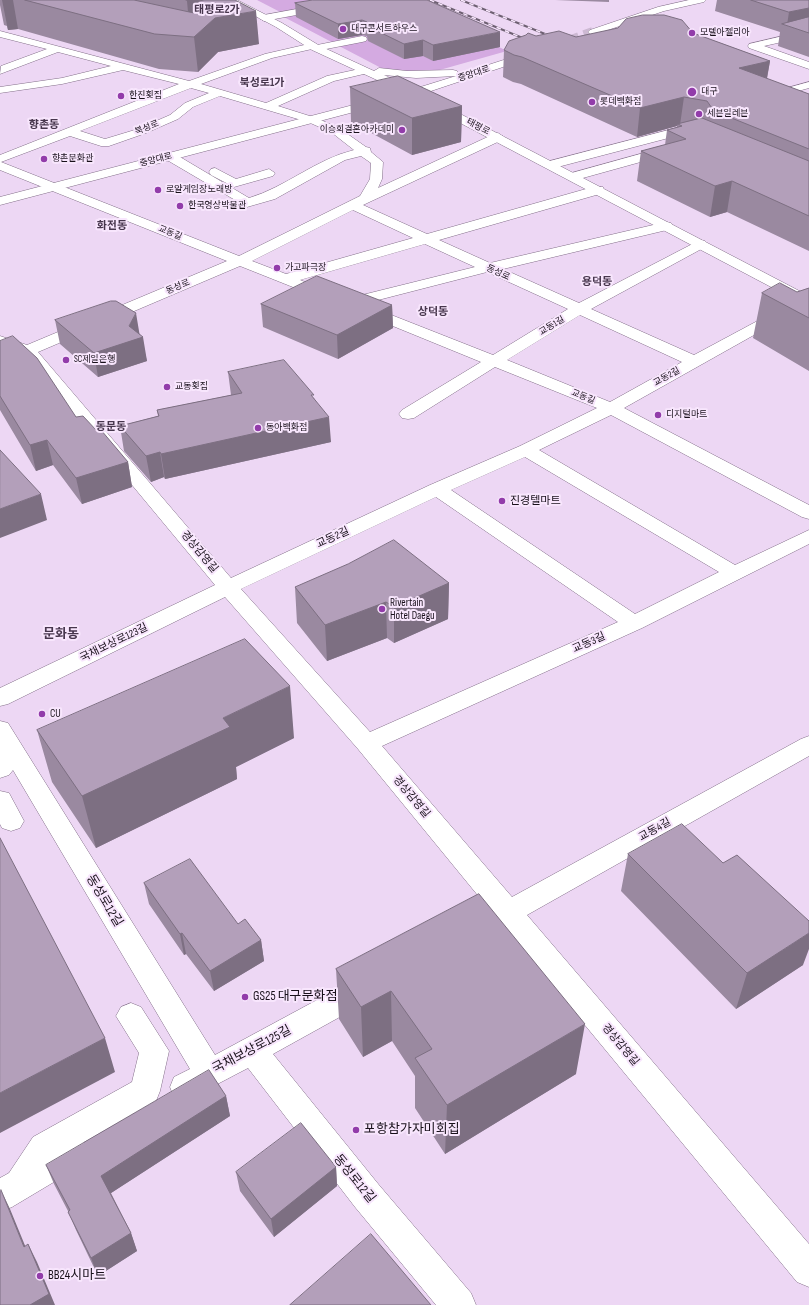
<!DOCTYPE html>
<meta charset="utf-8">
<style>
body{margin:0}
canvas{display:block;background:#edd7f4}
</style>
<canvas width="809" height="1305"></canvas>
<script>
const ctx = document.querySelector('canvas').getContext('2d');
ctx.lineJoin = 'round';
function fillPath(path, color) { ctx.fillStyle = color; ctx.fill(path, 'evenodd'); }
function stroke(path, color, width, dash) { ctx.strokeStyle = color; ctx.lineWidth = width; ctx.lineCap = dash ? 'butt' : 'round'; ctx.setLineDash(dash || []); ctx.stroke(path); }
function drawText(font, color, halo, rows, align = 'center') {
  ctx.font = font + ' "Sofia Sans Condensed","Noto Sans KR",sans-serif'; ctx.lineWidth = 4; ctx.setLineDash([]); ctx.textBaseline = 'middle'; ctx.strokeStyle = halo; ctx.fillStyle = color; for (const [text, x, y, turn = 0] of rows) {
    ctx.save(); ctx.translate(x, y); ctx.rotate((+turn || 0) * Math.PI / 180); ctx.textAlign = isNaN(turn) ? turn : align; if (halo) ctx.strokeText(text, 0, 0); ctx.fillText(text, 0, 0); ctx.restore();
  }
}
const green = new Path2D(`
 M257,0H361L284,14Z
 M374,0L491,43L507,51L436,71L419,73L383,69L282,16Z`);
const majorTunnel = new Path2D(`
 M555,46L593,32`);
const minor = new Path2D(`
 M346,0H366L361,3L264,21L259,18L264,15Z
 M809,30V36L764,46L809,62V69L749,48L748,46L749,44Z
 M0,31L189,81L265,54L313,43L317,45L362,36L366,37L367,39L366,41L362,42L316,51L312,49L272,58L201,84L266,103L327,76L364,68L368,69L369,71L368,73L334,81L278,106L316,118L339,128L366,147L370,148L371,152L383,162L382,179L378,188L494,134L498,133L504,137L502,140L363,205L427,234L593,187H603L604,190L603,193L439,240L490,263L666,222L671,223L673,226L671,229L503,269L579,303L700,240L705,241L707,244L705,247L591,309L694,355L776,311H786L789,314L786,317L624,408L809,505V519L802,517L611,415L539,450L735,565L809,530V544L642,628L382,746L512,897L801,739L809,736V756L527,915L809,1244V1287L797,1282L504,927L497,929L487,926L483,918L489,909L358,749L225,597L8,704L0,706V688L215,585L25,356L0,364V354L12,350L0,346V336L27,345L227,261L0,170V155L179,84L123,70L62,84L0,93V87L62,78L111,66L58,52L0,74L1,66L47,49L0,37ZM191,88L209,93L185,103L170,115L138,129L105,139L80,131ZM220,96L308,122L331,132L354,150C316,159 286,187 249,198L175,154H167L165,157L167,160L247,207L275,199L345,160L361,156L371,163L370,179L360,196L239,256L1,162L70,136L101,146H109L146,133L178,119L193,107ZM353,210L413,238L286,274L252,261ZM425,244L475,267L342,300L339,303L342,306L347,308L487,272L568,309L493,355L371,307H361L358,310L361,313L481,362L402,410L399,414L402,418L408,419L414,418L495,367L597,408L520,446L430,485L231,578L38,352L240,266L323,299H333L336,296L333,293L300,280ZM580,315L682,362L610,402L507,360ZM525,457L719,572L635,614L451,490ZM436,497L618,622L370,732L241,589Z
 M809,82V88L773,98L809,112V119L758,100L756,98L758,96Z
 M680,127L699,130L701,133L695,137L680,135L550,169L544,165L546,162Z
 M669,146L673,147L675,150L673,153L572,181L566,177L568,174Z
 M215,168L236,179L269,169L275,173L273,176L234,187L211,175L209,172L211,169Z
 M0,721L8,723L215,1055L354,980L364,977L374,980L378,989L374,998L273,1054L379,1185L471,1293L476,1305H436L355,1207L248,1068L185,1101L174,1097L170,1087L174,1077L190,1069L13,770L9,775L0,778Z
 M0,791L9,793L24,821L20,828L11,831L2,828L0,824Z
 M131,1003L141,1007L169,1051L160,1091L156,1101L84,1142L89,1153L84,1164L12,1207L0,1212V1178L9,1173L33,1137L132,1082L139,1053L116,1016L121,1007Z`);
const major = new Path2D(`
 M225,0H237L282,23L320,46L374,71L379,68L407,71L453,70L457,71L458,73L457,75L516,56H524L525,58L524,60L422,94L809,296V307L411,97L0,205V197L403,92L312,50L276,27ZM384,75L416,78L456,76L414,89Z
 M689,0H706L704,2L664,11L596,34H590L588,32L590,30L658,7Z`);
const rail = new Path2D(`
 M430,0L530,41
 M461,0L555,38`);
const wall = new Path2D(`
 M0,0H235L259,44L218,52L198,72L159,69L18,29L8,30L7,26L4,25L0,5Z
 M555,0H609V2Z
 M717,0H809V57L778,46L780,32L715,11Z
 M295,3L500,47L433,61L423,56L404,59L368,41L367,36L362,35L338,39L296,17Z
 M693,33L770,61L767,79L809,94V251L727,212L710,217L637,181L641,151L665,145L667,130L677,128V126L637,137L521,84L513,82L503,77L504,50L536,36L576,37Z
 M350,87L462,106L461,142L412,155L351,122Z
 M809,288V371L753,338L762,293L797,292Z
 M261,304L392,305L393,328L338,359L263,327Z
 M55,320L140,334L147,361L98,377L60,344Z
 M0,341L76,417L128,462L132,487L82,504L53,465L36,471L0,410Z
 M228,372L314,398L331,442L165,479L164,477L151,482L124,451L120,426L158,416L157,410L231,395Z
 M449,583L448,619L394,643L387,638L327,661L297,623L295,587Z
 M37,730L294,738L236,767L237,779L96,848L52,782Z
 M628,854L803,965L736,1009L621,891Z
 M144,883L238,924L261,940L264,961L214,991L186,954L184,955L149,904Z
 M479,894L576,1074L445,1154L415,1108V1076L392,1041L363,1057L339,1019L336,969Z
 M226,1096L230,1116L111,1193L131,1233L137,1251L98,1276L76,1230L68,1211L54,1184L46,1165Z
 M336,1167L337,1186L274,1237L240,1191L236,1172Z`);
const shadedWall = new Path2D(`
 M2,0H13L18,29L8,30Z
 M185,0H212L190,34L187,1Z
 M809,8V29L787,25L789,12Z
 M256,11L259,44L218,52L198,72L194,37L215,18Z
 M362,20V35L338,39V24Z
 M500,32V47L433,61V45Z
 M423,40V56L404,59V44Z
 M770,61L765,88L739,68Z
 M684,97L680,125L678,124L677,126L637,137L640,108Z
 M462,106L461,142L412,155V118Z
 M732,181L727,212L710,217L715,186Z
 M392,305L393,328L338,359L337,335Z
 M136,313L140,337H143L147,361L98,377L94,353L129,326Z
 M329,417L331,442L165,479L161,454Z
 M47,440L53,465L36,471L30,445Z
 M160,452L164,477L151,482L146,456Z
 M128,462L132,487L82,504L76,478Z
 M41,494L47,520L0,538V509Z
 M449,583L448,619L394,643V607Z
 M386,602L387,638L327,661L325,625Z
 M290,686L294,738L236,767L237,779L96,848L82,796L223,718Z
 M182,933L186,954L184,955L180,934Z
 M809,933V949L803,965L736,1009L747,973Z
 M261,940L264,961L214,991L210,971Z
 M391,991L392,1041L363,1057L361,1007Z
 M585,1024L576,1074L445,1154L447,1105Z
 M105,1038L115,1072L0,1133V1093Z
 M226,1096L230,1116L108,1195L101,1176Z
 M336,1167L337,1186L274,1237L271,1219Z
 M1,1190L10,1209L33,1265L24,1247Z
 M131,1233L137,1251L98,1276L91,1258Z
 M28,1244L37,1262L55,1305H30Z`);
const building = new Path2D(`
 M25,0H134L194,13L199,1L204,0H235L256,11L215,18L194,37L155,34Z
 M313,0H427L500,32L433,45L423,40L404,44L367,26V22L362,20L338,24L295,3Z
 M751,0H809V8L789,12Z
 M643,15H664L682,20L693,33L770,61L739,68L809,94V149L714,111L707,101L684,97L640,108L522,57L514,55L504,50L509,41L526,35L528,33L536,36L559,31L576,37L618,28L626,19Z
 M809,17V33L782,24Z
 M398,76L462,106L412,118L350,87Z
 M702,118L809,161V216L732,181L715,186L641,151L686,139L667,130L682,126L678,124Z
 M317,276L392,305L337,335L261,304Z
 M780,283L797,292L809,288V318L762,293Z
 M111,301H116L136,313L129,326L143,337L94,353L55,320Z
 M13,336L37,358L76,417L83,416L97,431L101,430L128,462L76,478L47,440L30,445L0,396V341Z
 M284,360L314,395H311L329,417L161,454L160,452L146,456L120,426L159,416L157,410L242,393L228,372Z
 M0,450L41,494L0,509Z
 M394,540L449,583L394,607L386,602L325,625L295,587L348,564Z
 M245,639L290,686L223,718L230,727L82,796L37,730Z
 M682,824L723,863L737,855L809,921V933L747,973L628,854Z
 M0,838L105,1038L0,1093Z
 M190,859L238,924L245,919L261,940L210,971L182,933L180,934L144,883Z
 M479,894L585,1024L447,1105L415,1058L432,1049L391,991L361,1007L336,969Z
 M209,1070L226,1096L101,1176L131,1233L91,1258L68,1212L70,1210L46,1165Z
 M301,1123L336,1167L271,1219L236,1172Z
 M1,1190L24,1247L28,1244L49,1294L30,1305H0V1191Z
 M371,1234L431,1305H290Z`);
const markers = [
 [343,29,4,"#923caa"],
 [692,33,4,"#923caa"],
 [692,92,5,"#923caa"],
 [121,96,4,"#923caa"],
 [592,102,4,"#923caa"],
 [699,114,4,"#923caa"],
 [402,130,4,"#923caa"],
 [44,159,4,"#923caa"],
 [158,190,4,"#923caa"],
 [180,206,4,"#923caa"],
 [277,268,4,"#923caa"],
 [66,360,4,"#923caa"],
 [167,387,4,"#923caa"],
 [658,415,4,"#923caa"],
 [258,428,4,"#923caa"],
 [502,501,4,"#923caa"],
 [382,609,4,"#923caa"],
 [42,714,4,"#923caa"],
 [245,997,4,"#923caa"],
 [356,1130,4,"#923caa"],
 [40,1276,4,"#923caa"]
];
const farPoinames = [
 ["대구콘서트하우스",351,29],
 ["모텔아젤리아",700,33],
 ["대구",701,92],
 ["한진횟집",129,96],
 ["롯데백화점",600,102],
 ["세븐일레븐",707,114],
 ["이승희결혼아카데미",394,130,"right"],
 ["향촌문화관",52,159],
 ["로얄게임장노래방",166,190],
 ["한국영상박물관",188,206],
 ["가고파극장",285,268],
 ["SC제일은행",74,360],
 ["교동횟집",175,387],
 ["디지털마트",666,415],
 ["동아백화점",266,428]
];
const farStreetnames = [
 ["중앙대로",474,74,-18],
 ["태평로",478,127,27],
 ["북성로",147,128,-22],
 ["중앙대로",156,160,-14],
 ["교동길",170,233,22],
 ["동성로",498,273,24],
 ["동성로",178,287,-23],
 ["교동1길",552,326,-31],
 ["교동2길",667,377,-29],
 ["교동길",583,397,22]
];
const farQuarternames = [
 ["태평로2가",217,10],
 ["북성로1가",262,83],
 ["향촌동",44,125],
 ["화전동",112,226],
 ["용덕동",597,282],
 ["상덕동",433,312],
 ["동문동",111,427]
];
const poiNames = [
 ["진경텔마트",510,501],
 ["Rivertain",390,603],
 ["Hotel Daegu",390,616],
 ["CU",50,714]
];
const streetNames = [
 ["교동2길",333,538,-25],
 ["경상감영길",199,552,50],
 ["국채보상로123길",114,643,-26],
 ["교동3길",589,643,-24],
 ["경상감영길",411,797,50],
 ["교동4길",655,830,-29],
 ["경상감영길",620,1045,50]
];
const quarterNames = [
 ["문화동",61,635]
];
const nearStreetnames = [
 ["동성로12길",104,901,59],
 ["국채보상로125길",252,1050,-28],
 ["동성로12길",354,1179,51]
];
const nearPoinames = [
 ["GS25 대구문화점",253,997],
 ["포항참가자미회집",364,1130],
 ["BB24시마트",48,1276]
];
fillPath(green, '#d4aae1');
stroke(majorTunnel, '#cdb9d3', 10, [10, 5.5]);
stroke(minor, '#836f89', 1);
stroke(major, '#836f89', 1);
fillPath(minor, '#fff');
fillPath(major, '#fff');
stroke(rail, '#6e6072', 2);
stroke(rail, '#f8e6fd', 1.5, [4.5]);
fillPath(wall, '#9a89a0');
fillPath(shadedWall, '#7d6f82');
fillPath(building, '#b39fba');
stroke(building, '#7d6f82', 1);
for (const [x, y, r, color] of markers) { const dot = new Path2D(); dot.arc(x, y, r, 0, 2 * Math.PI); ctx.fillStyle = color; ctx.fill(dot); stroke(dot, '#f8e6fd', 1.5); }
drawText('9px', '#18101a', '#f8e6fd', farPoinames, 'left');
drawText('9px', '#18101a', '#f8e6fd', farStreetnames);
drawText('bold 11px', '#47364d', '#f8e6fd', farQuarternames);
drawText('11px', '#18101a', '#f8e6fd', poiNames, 'left');
drawText('11px', '#18101a', '#f8e6fd', streetNames);
drawText('bold 13px', '#47364d', '#f8e6fd', quarterNames);
drawText('13px', '#18101a', '#f8e6fd', nearStreetnames);
drawText('13px', '#18101a', '#f8e6fd', nearPoinames, 'left');
</script>
